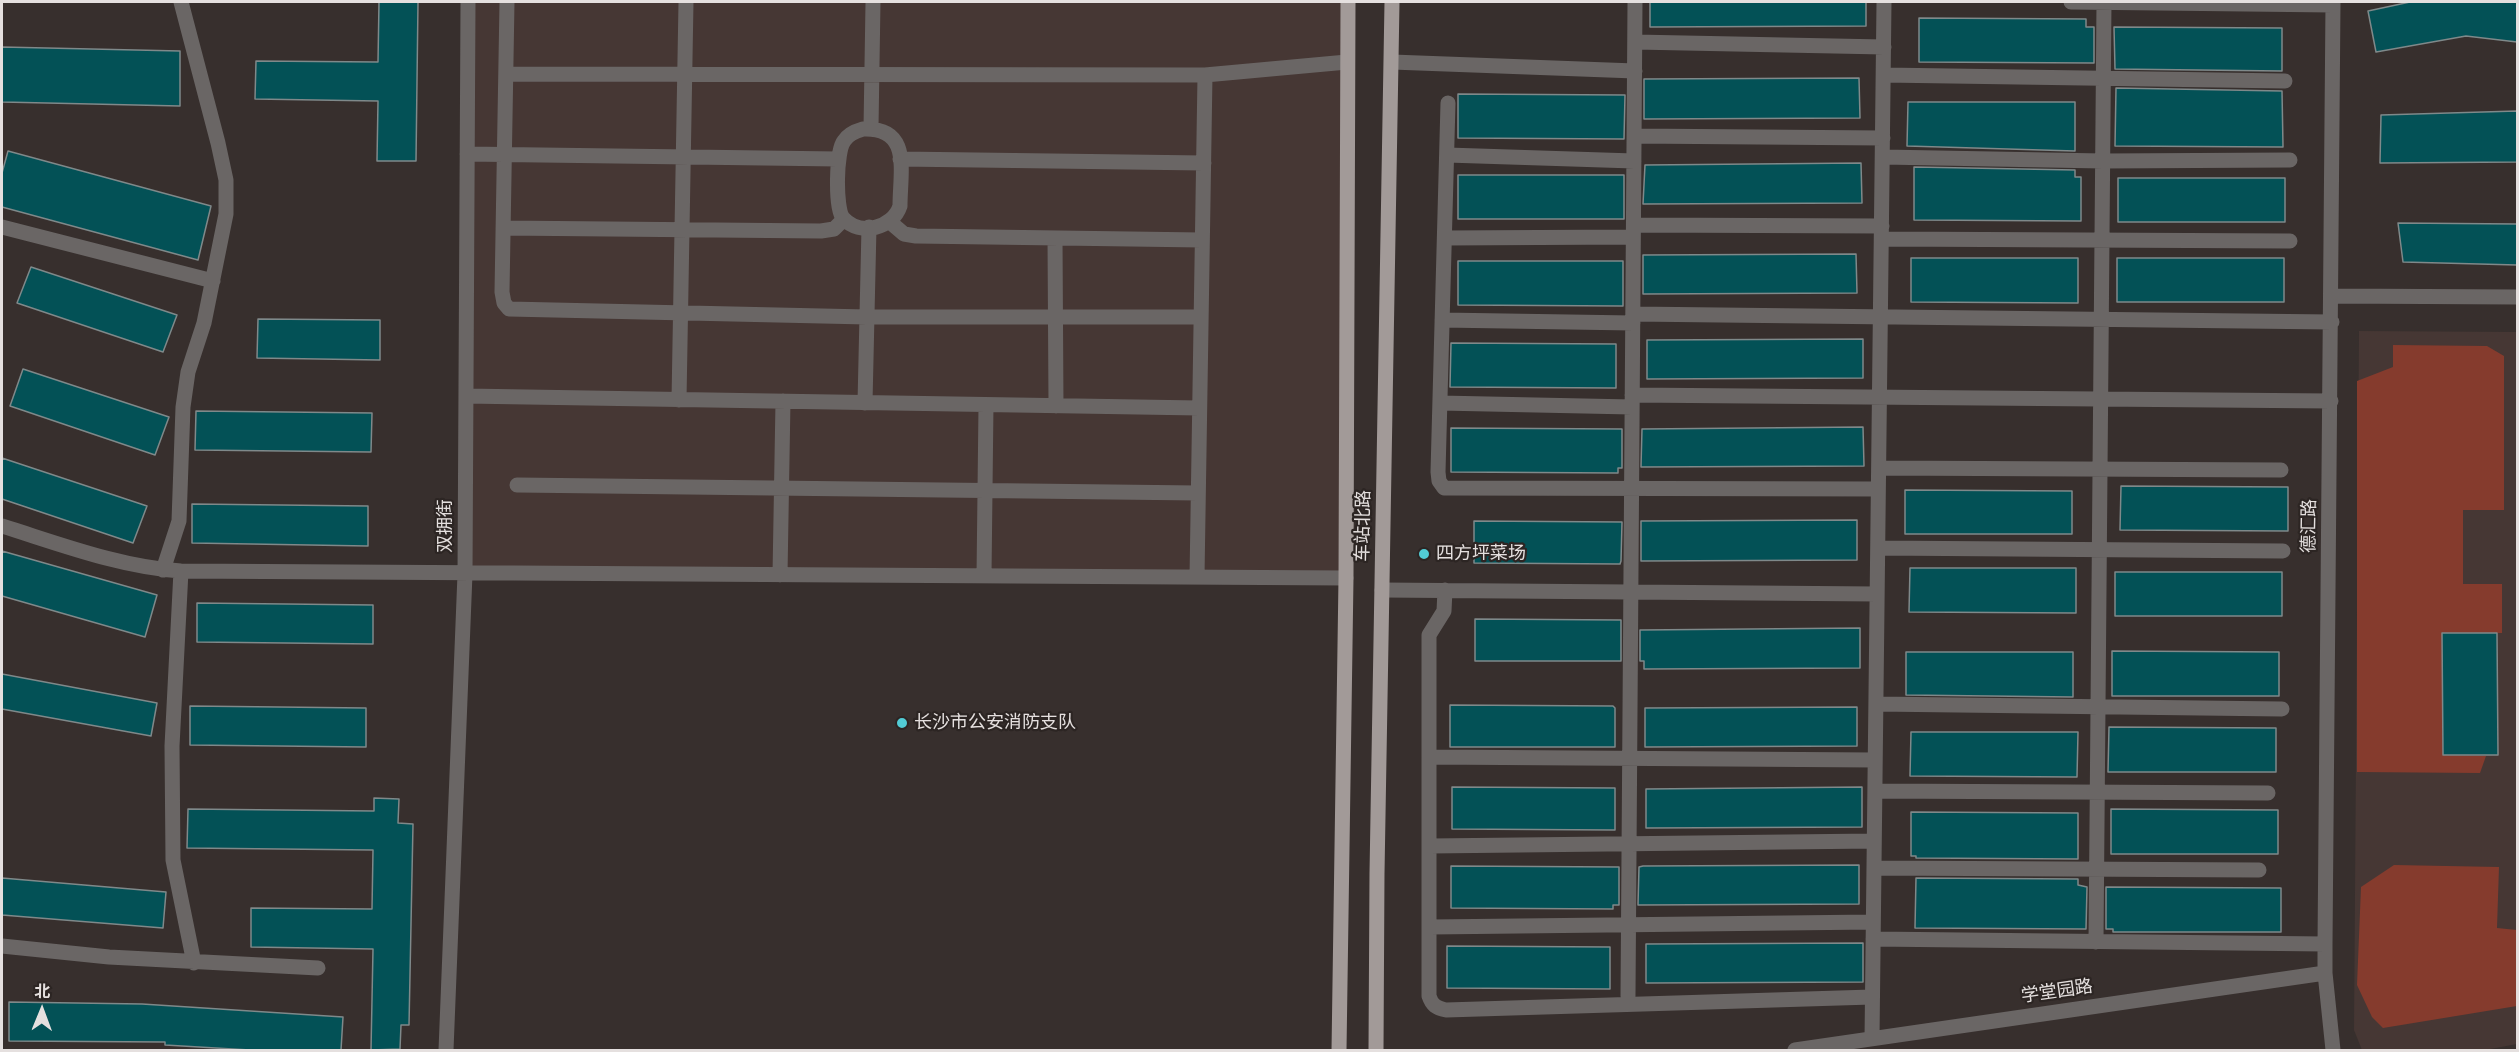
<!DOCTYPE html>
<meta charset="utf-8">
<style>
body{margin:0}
#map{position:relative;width:2519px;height:1052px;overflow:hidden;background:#372f2d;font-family:"DejaVu Sans","Noto Sans SC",sans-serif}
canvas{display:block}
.frame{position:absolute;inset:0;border:3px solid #e5e0df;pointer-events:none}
.north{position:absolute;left:12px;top:980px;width:60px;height:60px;-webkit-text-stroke:4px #2c2523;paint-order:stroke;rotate:1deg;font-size:16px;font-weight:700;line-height:24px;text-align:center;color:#e5e0df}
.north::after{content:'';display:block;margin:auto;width:21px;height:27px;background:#e5e0df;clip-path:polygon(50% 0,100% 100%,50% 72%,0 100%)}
</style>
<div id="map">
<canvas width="2519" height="1052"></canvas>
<div class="frame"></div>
<div class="north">北</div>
</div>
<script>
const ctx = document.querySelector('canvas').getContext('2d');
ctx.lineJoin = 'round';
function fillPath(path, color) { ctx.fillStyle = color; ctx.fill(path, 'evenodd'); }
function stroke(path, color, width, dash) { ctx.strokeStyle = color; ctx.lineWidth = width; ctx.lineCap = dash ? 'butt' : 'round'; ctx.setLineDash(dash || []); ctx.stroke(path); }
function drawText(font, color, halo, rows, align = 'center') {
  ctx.font = font + ' "DejaVu Sans","Noto Sans SC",sans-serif'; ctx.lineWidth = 4.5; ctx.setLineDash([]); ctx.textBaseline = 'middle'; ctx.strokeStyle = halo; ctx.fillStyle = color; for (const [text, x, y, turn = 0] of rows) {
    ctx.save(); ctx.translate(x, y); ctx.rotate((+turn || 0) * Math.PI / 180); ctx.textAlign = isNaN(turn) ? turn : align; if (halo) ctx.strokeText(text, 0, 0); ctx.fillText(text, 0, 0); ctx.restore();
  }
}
const built = new Path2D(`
 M468,2H1349L1346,578L465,574Z
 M2359,331L2517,332V1044L2485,1050H2362L2354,1030Z`);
const green = new Path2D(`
 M2393,345L2487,346L2504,356V510H2463V584H2502V633L2442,634L2443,755L2486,756L2480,773L2357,772V381L2393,367Z
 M2394,865L2499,867L2497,928L2517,930V1006L2383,1028L2372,1017L2357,985L2361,887Z`);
const building = new Path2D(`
 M379,2H418L416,161H377L378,101L255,99L256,61L378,62Z
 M1650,2H1866V26L1650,27Z
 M2410,2H2517V42L2466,36L2376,52L2368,11Z
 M1919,18L2086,19V27H2094V63L1919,62Z
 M2114,27L2282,28V71L2115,69Z
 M2,47L180,51V106L2,102Z
 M1859,78L1860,118L1644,119V79Z
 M2116,88L2282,91L2283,147L2115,146Z
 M1458,94L1625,95L1624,139L1458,138Z
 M1908,102H2075V151L1907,146Z
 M2517,111V162L2380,163L2381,115Z
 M8,151L211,206L198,260L2,207V173Z
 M1861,163L1862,203L1643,204L1645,165Z
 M1914,167L2075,170V177H2081V221L1914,220Z
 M1458,175H1624V219H1458Z
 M2118,178H2285V222H2118Z
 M2398,223L2517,224V265L2403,262Z
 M1856,254L1857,293L1643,294V255Z
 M1911,258H2078V303L1911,302Z
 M2117,258H2284V302H2117Z
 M1458,261H1623V306L1458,305Z
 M31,267L177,315L163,352L17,303Z
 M258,319L380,320V360L257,358Z
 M1863,339V378L1647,379V340Z
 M1451,343L1616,344V388L1450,387Z
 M23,369L169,417L155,455L10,406Z
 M196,411L372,413L371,452L195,450Z
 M1863,427L1864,466L1641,467L1642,429Z
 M1451,428L1622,429V468H1618V473L1451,472Z
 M2,458L147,506L133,543L2,499Z
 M2121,486L2288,487V531L2120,530Z
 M1905,490L2072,491V534H1905Z
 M192,504L368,506V546L192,543Z
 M1857,520V560L1641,561V521Z
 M1474,521L1622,522L1621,561L1620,564L1474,563Z
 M2,551L157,595L145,637L2,596Z
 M1910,568H2076V613L1909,612Z
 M2115,572H2282V616H2115Z
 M197,603L373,605V644L197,642Z
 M1475,619L1621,620V661H1475Z
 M1860,628V668L1644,669V661H1640V630Z
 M2442,633H2497L2498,755H2443Z
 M2112,651L2279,652V696H2112Z
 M1906,652H2073V697L1906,695Z
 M2,674L157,703L151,736L2,709Z
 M1450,705L1613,706L1615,708V747H1450Z
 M190,706L366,708V747L190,745Z
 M1857,707V746L1645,747V708Z
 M2109,727L2276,728V772H2108Z
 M1911,732H2078L2077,777L1910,776Z
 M1452,787L1615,788V830L1452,829Z
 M1862,787V827L1646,828V789Z
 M374,798L399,799L398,823L413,824L409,1025H401L400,1049L371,1050L373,949L251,947V908L372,909L373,850L187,848L188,809L374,811Z
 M2111,809L2278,810V854H2111Z
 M1911,812L2078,813V859L1916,858V856H1911Z
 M1859,865V904L1638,905L1639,867L1643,866Z
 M1451,866L1619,867V905H1613V909L1451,908Z
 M2,878L166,892L163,928L2,915Z
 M1916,878L2078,879V885L2087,887L2086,929L1915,928Z
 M2106,887L2281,888V932H2113V929H2106Z
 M1863,943V982L1646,983V944Z
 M1447,946L1610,947V989L1447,988Z
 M9,1002L142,1004L343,1017L341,1050H250L165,1045V1042L9,1041Z`);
const minor = new Path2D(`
 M507,2L502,292L504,303L509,309L867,317H1201
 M2071,2L2333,5
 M1635,42L1884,47
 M1392,62L1635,71
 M506,74L1205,75L1347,62
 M1884,75L2285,81
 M1448,103L1438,472L1439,481L1444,488L1878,489
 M871,128L873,2
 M863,129C912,127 900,171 900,206C893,228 860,237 843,218C835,208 836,151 844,141C848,134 856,131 863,129Z
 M1634,136L1883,138
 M467,154L838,159
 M1447,155L1634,161
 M1883,157L2103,161L2290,160
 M900,159L1204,163
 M890,222L904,234L916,236L1202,240
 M1634,225L1882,226
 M2,227L213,281
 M503,228L821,231L834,229L844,219
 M1055,238L1056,406
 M1445,238L1633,237
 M1882,239L2290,241
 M2332,296L2518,297
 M1633,314L2332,322
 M1442,320L1633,323
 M1632,395L2331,401
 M466,396L1199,408
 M679,400L686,2
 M865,403L869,227
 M1440,403L1632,407
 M1879,468L2281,470
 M517,485L1198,493
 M2,526C60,544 120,567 181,571L1346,578
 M1878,548L2283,551
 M163,570L179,521L183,407L188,372L204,323L226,214V180L218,143L181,2
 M181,571L172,746L173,860L194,963
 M780,575L783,401
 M984,576L986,405
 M1197,577L1205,75
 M1382,590L1877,594
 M1445,590L1444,611L1429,635V996C1432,1005 1436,1008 1446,1010L1872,997
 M1876,704L2282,709
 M1429,757L1875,760
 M1875,791L2268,793
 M1430,846L1874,841
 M1874,868L2259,870
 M1430,927L1873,922
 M1873,939L2325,944
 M2096,942L2104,2
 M2,946L109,957L318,968
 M1628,996L1635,2
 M1872,1039L1884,2
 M446,1050L465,574L468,2
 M1795,1050L2325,973
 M2333,1050L2325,973V944L2333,2`);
const major = new Path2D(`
 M1339,1050L1346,578L1348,2
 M1376,1050L1377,873L1392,2`);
const markers = [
 [1424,554,6,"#52ccd5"],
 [902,723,6,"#52ccd5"]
];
const streetNames = [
 ["双拥街",446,526,-90],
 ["车站北路",1364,526,-89],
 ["德汇路",2310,526,-89],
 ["学堂园路",2057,992,-8]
];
const poiNames = [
 ["四方坪菜场",1436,554],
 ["长沙市公安消防支队",914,723]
];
fillPath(built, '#463734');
fillPath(green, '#853b2d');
fillPath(building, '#035156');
stroke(building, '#7f898a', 1.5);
stroke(minor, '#6a6665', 15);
stroke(major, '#a29a98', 15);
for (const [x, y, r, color] of markers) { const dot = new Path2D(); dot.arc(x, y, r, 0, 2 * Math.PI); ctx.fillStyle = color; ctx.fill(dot); stroke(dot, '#2c2523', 2); }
drawText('18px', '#e5e0df', '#2c2523', streetNames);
drawText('18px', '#e5e0df', '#2c2523', poiNames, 'left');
</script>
